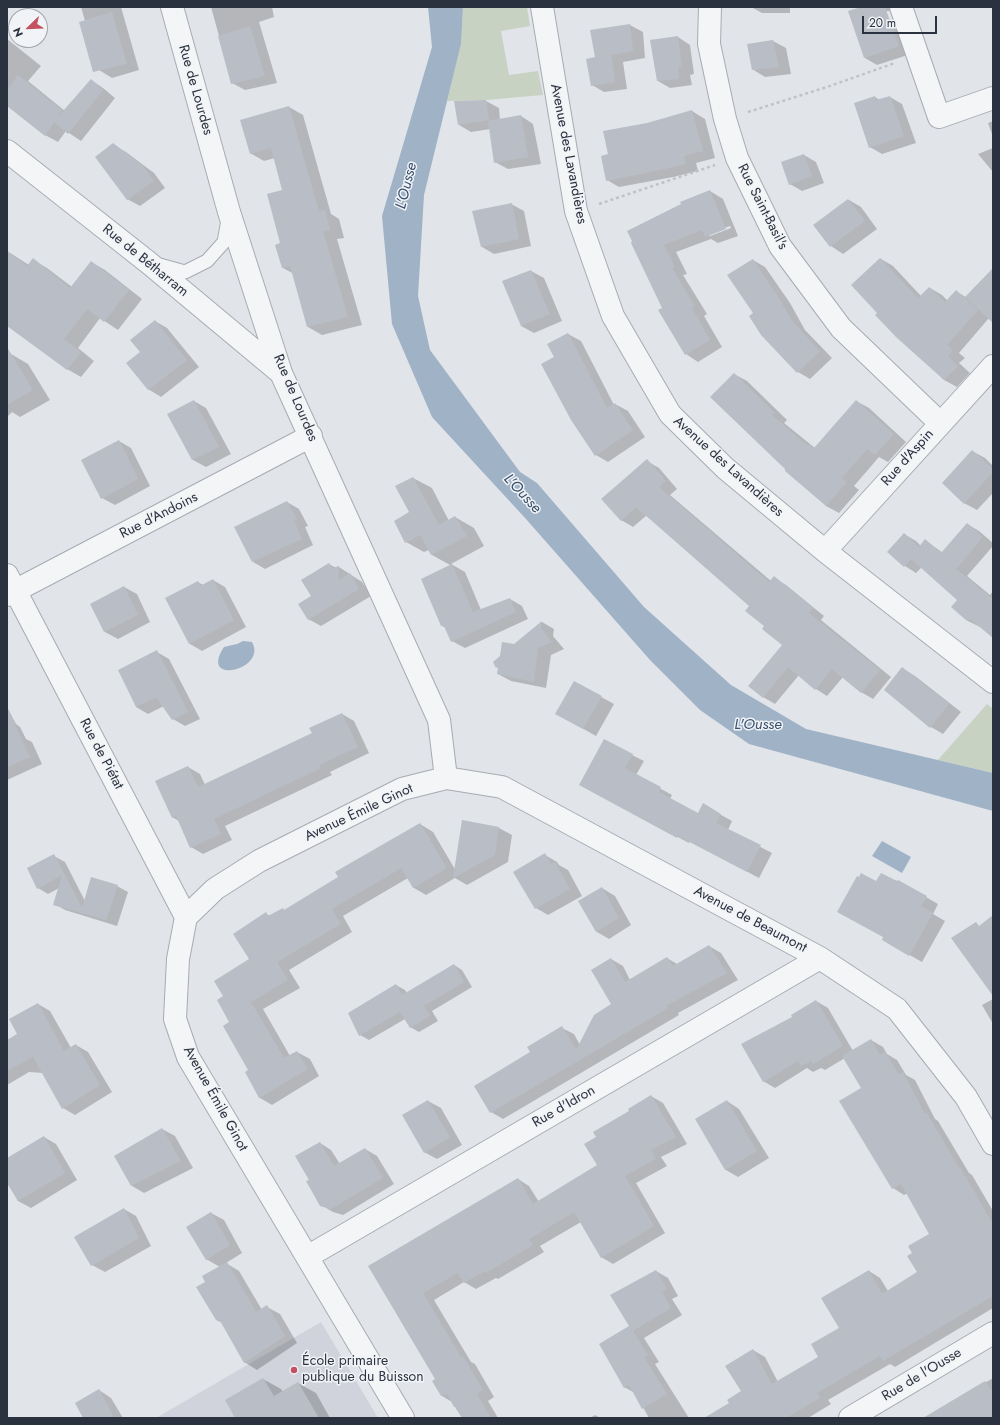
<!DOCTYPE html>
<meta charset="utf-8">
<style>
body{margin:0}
#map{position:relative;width:1000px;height:1425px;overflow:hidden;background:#e1e4e9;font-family:Jost,sans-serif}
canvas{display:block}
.frame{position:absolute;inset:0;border:8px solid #2b323f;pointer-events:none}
.north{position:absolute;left:8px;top:8px;width:40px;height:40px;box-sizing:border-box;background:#f1f3f6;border:1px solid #a2a6ad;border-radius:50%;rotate:247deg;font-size:11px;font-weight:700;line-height:16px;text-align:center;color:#2b323f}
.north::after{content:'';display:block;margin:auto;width:14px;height:18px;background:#c35161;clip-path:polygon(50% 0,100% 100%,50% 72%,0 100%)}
.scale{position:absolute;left:862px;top:16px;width:75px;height:18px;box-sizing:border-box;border:2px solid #2b323f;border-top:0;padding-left:5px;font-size:12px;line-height:14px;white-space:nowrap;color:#2b323f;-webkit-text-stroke:3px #f1f3f6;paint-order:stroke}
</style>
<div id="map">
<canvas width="1000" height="1425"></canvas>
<div class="frame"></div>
<div class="north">N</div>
<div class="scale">20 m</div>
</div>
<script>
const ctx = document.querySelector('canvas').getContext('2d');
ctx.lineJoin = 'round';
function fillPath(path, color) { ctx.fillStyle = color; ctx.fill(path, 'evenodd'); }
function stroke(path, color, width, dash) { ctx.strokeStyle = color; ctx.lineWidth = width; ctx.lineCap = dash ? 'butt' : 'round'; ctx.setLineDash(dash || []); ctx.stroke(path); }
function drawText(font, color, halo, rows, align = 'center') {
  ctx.font = font + ' Jost,sans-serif'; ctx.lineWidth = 3; ctx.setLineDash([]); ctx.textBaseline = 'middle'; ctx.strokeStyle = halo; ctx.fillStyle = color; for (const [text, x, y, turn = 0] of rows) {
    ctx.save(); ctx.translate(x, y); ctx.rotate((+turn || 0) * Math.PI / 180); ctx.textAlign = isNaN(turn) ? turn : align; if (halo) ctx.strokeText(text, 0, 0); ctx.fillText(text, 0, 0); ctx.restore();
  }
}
const built = new Path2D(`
 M321,1322L378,1418H156Z`);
const green = new Path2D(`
 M463,7H527L530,26L501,31L509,75L538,71L543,95L486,100L447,101L461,43Z
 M987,704L993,709V773L938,760Z`);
const water = new Path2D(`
 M428,7H463L461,44L424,195L418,296L430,350L520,472L537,483L644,607L731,685L806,729L993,773V811L749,744L700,710L650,660L526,519L432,417L392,324L382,216L432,47Z
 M243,641L252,642C268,670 198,686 224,647L237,644Z
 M882,841L911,857L902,873L872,856Z`);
const shadow = new Path2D(`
 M81,7H121L139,70L112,78L99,70Z
 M211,7H272L274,17L259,22L277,83L245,90L232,83Z
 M751,7H790V13H762Z
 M867,7H895L896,11H874Z
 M889,19L902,26L911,54L877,65L865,58Z
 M630,25L643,32L645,58L623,62L627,89L604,92L592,85L596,58Z
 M678,37L690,45L694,74L690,75L692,85L670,88L658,81Z
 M7,39L41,66L28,81L65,111L91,80L103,88L115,98L81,141L66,131L58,142L45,135L7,105Z
 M773,41L786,48L791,74L765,77L752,69Z
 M875,97L880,100L890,97L902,104L916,143L882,154L870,147Z
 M486,101L499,108L500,120L521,116L533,124L541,164L508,169L495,162L490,129L471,132L459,125Z
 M289,107L303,115L331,214L339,219L344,238L337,239L362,325L322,335L308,327L294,274L283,268L282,244L284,190L275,158L264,161L250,153Z
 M692,111L705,119L715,158L696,163L698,171L673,177L619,187L607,180L647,124Z
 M993,121V137L988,123Z
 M113,145L126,152L154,173L165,188L140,206L127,199Z
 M993,148V172L978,154Z
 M804,155L816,162L824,183L802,191L790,184Z
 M710,191L723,199L738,236L718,243L711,239L676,252L687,274L683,275L707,314L704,316L722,347L698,362L686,354L632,243ZM730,226L731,228L710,236L708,234Z
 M849,200L861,207L877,229L843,254L831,246Z
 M511,204L524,211L531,246L494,254L482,247Z
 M7,251L29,265L33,260L47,268L72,287L91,262L105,270L142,299L118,330L100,318L78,348L94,361L81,377L67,369L7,322Z
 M881,259L893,266L921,296L930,288L942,295L948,301L956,291L967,298L993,274V321L989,318L959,353L965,358L959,363L970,373L957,387L944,380L878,313Z
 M753,260L765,267L790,303L805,330L832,358L810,379L798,372L754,313Z
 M531,271L544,278L562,321L534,333L521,326Z
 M155,321L167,328L199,367L161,397L148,389L141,353Z
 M568,334L581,341L614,405L615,404L628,411L645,437L608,462L596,455L555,357Z
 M11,354L28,364L50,400L20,417L12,412L7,417V356Z
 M734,374L747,381L787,420L784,423L815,448L856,401L869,408L906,442L888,462L879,457L854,486L859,490L839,513L826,506Z
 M194,401L206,408L231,454L206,467L193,460L168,415Z
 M119,441L131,448L150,486L115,505L102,498Z
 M972,451L985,458L993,466V493L977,510L964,503Z
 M647,461L659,468L677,489L670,495L771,581L774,578L786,585L824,616L821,620L891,677L873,699L861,692L843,677L827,696L816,689L799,675L775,704L763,697L783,644L765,626L751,606L647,515L633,527L621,520Z
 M413,478L432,488L449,521L455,517L474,528L484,546L451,564L465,572L481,610L510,599L522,606L528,619L465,648L452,641L446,628L442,626L450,565L432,555L429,550L424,552L406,542Z
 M287,502L299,509L308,526L305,527L313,545L265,569L253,562Z
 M967,524L979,531L993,543V546L967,576L990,595L993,591V636L980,626V627L968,621L958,600L922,567L916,573L905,566L904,534L916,541L921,546L925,540L943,553Z
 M329,564L336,568L339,567L362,582L371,596L321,626L308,619L312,596Z
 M213,580L225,587L246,627L202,651L190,644L166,599L198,582L203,585Z
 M124,587L137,594L150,622L118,639L105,632L91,605Z
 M542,622L554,629L553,636L564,649L551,655L546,688L511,681L498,674L499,668L497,667L514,645Z
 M157,652L169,659L200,719L185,726L173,719L164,706L148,714L136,707Z
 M902,668L915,676L961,712L943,734L931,727Z
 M601,697L614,704L596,736L557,714Z
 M7,707L16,724L20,727L26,739L32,742L42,764L7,780Z
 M342,714L354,721L369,753L330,772L332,775L225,826L232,840L203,854L191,847L179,821L172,817L188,767L200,774L205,785L313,734Z
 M632,755L644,761L636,775L672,795L670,799L699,814L703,805L732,821L728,830L772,853L759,878L690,841L689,843L592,791Z
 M420,824L433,832L456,871L499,828L512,835L508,862L467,885L455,878L426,895L414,888L408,878L343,916L352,932L289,970L300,988L263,1009L290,1056L297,1052L310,1059L319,1076L272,1105L260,1098L246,1072L250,1070L231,1023L225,996L250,959L266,914L271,916L285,910L340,878Z
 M545,855L557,862L559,865L568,870L582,896L548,915L536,908Z
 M54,856L65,862L85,901L117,886L128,892L117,926L65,910L55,904L59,888L48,894L38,888Z
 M898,881L938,904L933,914L945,921L922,962L883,940L884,937L876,883L897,882Z
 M602,888L615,896L631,925L609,939L597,932Z
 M709,946L721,953L738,980L678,1013L679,1015L503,1119L491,1112L532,1053L562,1028L574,1034L580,1045L613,1005L611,959L623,966L630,980L667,958L677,964Z
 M454,965L462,970L472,987L432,1011L438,1021L419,1032L410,1027L405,1019L369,1040L360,1035L396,985L405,990L407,993Z
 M993,999V1024L982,1005Z
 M816,1001L828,1008L853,1051L871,1040L883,1047L887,1054L897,1060L906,1075L915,1080L935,1119L938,1121L969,1173L972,1175L993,1211V1308L895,1367L890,1364L828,1400L831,1404L808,1418H706L731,1404L742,1392L753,1350L765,1357L778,1382L820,1357L841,1329L869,1271L880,1278L888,1291L918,1272L930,1234L908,1193L904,1195L893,1188L862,1089L845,1058L825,1070L821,1068L813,1072L807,1068L775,1088L763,1081L793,1017Z
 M38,1004L50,1011L71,1048L76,1045L88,1052L112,1092L75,1115L63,1108L43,1073L29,1072L7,1085V1042L19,1034Z
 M651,1096L663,1103L687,1144L661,1157L667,1166L636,1183L665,1233L613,1264L601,1257L581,1222L540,1246L544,1252L498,1279L496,1278L476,1289L464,1282L434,1300L471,1362L475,1364L494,1397L488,1401L498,1418H462L452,1402L442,1396L436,1379L370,1266L518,1179L529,1186L539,1202L599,1166L597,1137Z
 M428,1101L441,1108L462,1145L437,1159L424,1152Z
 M727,1101L739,1109L769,1158L738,1177L726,1170L697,1119Z
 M162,1129L175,1136L193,1168L144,1193L132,1186Z
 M44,1137L56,1144L77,1180L31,1208L18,1201L7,1181V1159Z
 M320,1143L331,1150L340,1164L365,1149L377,1156L394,1184L343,1215L333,1212L321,1205L310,1180Z
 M124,1209L136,1216L151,1246L105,1272L92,1265Z
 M211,1213L224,1220L242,1253L226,1263L239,1271L262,1310L267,1307L280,1314L297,1343L257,1370L244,1362L223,1323L216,1320L206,1282L220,1267L206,1259Z
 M656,1271L668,1278L678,1296L672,1299L682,1315L644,1338L659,1362L655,1364L689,1418H649L635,1393L624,1387L630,1327Z
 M993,1378V1418H976L963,1396Z
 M263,1379L281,1389L283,1392L298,1383L316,1393L330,1418H236Z
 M99,1390L111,1398L123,1418H84Z
 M595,1415L601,1418H590Z`);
const building = new Path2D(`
 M861,7H885L899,46L864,58L848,11Z
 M112,12L127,64L93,72L79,22Z
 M630,24L633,51L611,55L615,82L591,86L586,59L595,57L590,30Z
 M250,26L265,76L231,84L218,36Z
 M678,36L682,67L678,68L679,79L657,81L650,40Z
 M773,40L779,67L752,70L747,44Z
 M18,75L62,110L57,118L91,79L103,90L68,134L54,122L45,136L7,106V90Z
 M875,96L876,100L890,96L904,136L869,148L854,103Z
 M486,100L489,120L458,125L454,101Z
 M289,106L319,212L325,210L330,230L323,231L348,317L307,327L290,266L282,268L275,245L280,243L267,194L282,190L271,148L250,154L240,120Z
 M692,110L703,151L684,156L686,164L660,170L606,181L601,156L608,154L603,131L647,123Z
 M521,115L528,157L494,163L488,121Z
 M113,143L142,165L154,181L127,200L95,157Z
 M804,154L812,176L789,185L781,162Z
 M710,190L726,229L705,237L702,230L664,245L675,267L672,268L695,306L692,308L710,340L685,355L658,310L662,308L631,243L632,241L627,231L681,204L680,202Z
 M848,199L865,221L830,247L813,225Z
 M512,203L519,239L481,247L472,211Z
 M7,251L27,266L33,258L70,288L91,261L129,290L104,322L87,309L64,339L81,352L67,370L7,326Z
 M880,258L918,298L929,287L945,302L956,290L978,310L947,345L953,350L948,356L958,366L944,380L896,337L875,315L877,313L851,285Z
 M753,259L777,295L793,322L820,351L797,373L761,335L749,316L753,313L727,275Z
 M993,268V323L965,297Z
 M531,270L550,314L521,326L502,281Z
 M155,320L187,360L148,390L126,363L140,352L130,340Z
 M568,333L607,408L615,403L633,430L595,456L571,420L541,364L554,357L547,344Z
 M7,347L33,390L7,405Z
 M734,373L775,413L772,415L807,445L809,444L814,448L856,400L894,434L875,455L867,449L842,478L847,482L826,506L785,471V469L710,397Z
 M194,400L219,447L192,460L167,414Z
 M119,440L138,479L101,499L81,460Z
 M972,450L993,469V472L964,504L942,483Z
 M647,459L666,481L659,487L769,582L774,576L813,608L809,613L880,670L861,693L832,669L815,690L788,667L763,698L748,686L782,645L762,629L764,626L745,611L749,606L636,507L621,521L601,499Z
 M413,477L439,525L455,516L467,536L431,555L420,535L405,543L394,521L409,512L395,486Z
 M287,501L297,519L294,520L302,539L252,562L234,527Z
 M967,523L983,537L956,569L993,599V638L970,619L967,621L951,607L957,600L911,559L904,567L887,552L904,533L919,547L925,539L941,553Z
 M329,563L332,568L339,566L338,578L339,580L350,573L359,589L308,620L298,604L311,596L301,580Z
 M452,564L473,612L510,598L516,612L451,642L444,626H441L421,579Z
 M213,579L234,620L189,644L165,598L198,581L200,586Z
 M124,586L138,615L104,632L90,604Z
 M542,621L541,628L552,642L538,648L534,682L497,674L498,667L496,668L493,662L500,656L502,642L514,644Z
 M157,650L188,712L172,720L156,697L136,707L118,670Z
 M902,667L949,704L930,728L884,690Z
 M574,681L602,696L583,729L555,714Z
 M7,707L30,757L7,767Z
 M342,713L358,747L319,765L321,768L214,819L221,834L190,848L176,816L172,818L155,781L188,766L198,787L312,733L309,728Z
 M604,739L633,754L625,768L661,787L659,792L698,813L703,803L721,814L716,823L761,845L747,872L678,836L677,838L579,785Z
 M462,820L499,827L495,855L453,878Z
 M420,823L447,868L413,888L401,868L332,909L341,924L277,962L288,980L251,1002L284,1058L297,1051L308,1069L259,1098L245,1072L248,1070L223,1026L229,1022L217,1000L223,996L214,981L249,959L233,934L266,912L268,916L283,908L284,910L338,877L335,872Z
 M545,853L551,864L555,862L570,889L535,909L513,872Z
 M54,854L82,908L91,877L118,885L106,920L53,905L62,875L37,889L27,868Z
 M861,873L876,881L881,873L897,881L898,880L927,896L921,906L933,913L909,956L882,940L883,937L837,912L857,876L859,877Z
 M602,887L619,918L596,932L578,901Z
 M993,915V996L951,938L976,922L979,926Z
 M709,945L727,973L666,1006L668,1008L490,1113L474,1086L530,1052L527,1047L562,1026L576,1050L594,1015L611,1004L591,970L611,958L625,982L667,957L673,966Z
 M454,964L464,982L424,1006L430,1016L410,1028L400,1012L359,1036L348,1013L396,984L402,995Z
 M816,1000L843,1046L813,1064L811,1061L801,1066L798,1061L763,1082L741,1044L792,1017L791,1015Z
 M38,1003L64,1051L76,1044L100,1085L62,1109L33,1057L7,1071V1040L17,1034L9,1019Z
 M871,1039L880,1055L885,1052L899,1075L903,1072L925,1114L927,1113L959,1168L960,1167L993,1224V1296L883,1361L880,1356L817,1393L820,1398L786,1418H704L729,1403L727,1400L741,1391L725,1366L753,1349L772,1384L818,1357L811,1344L839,1328L821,1298L869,1270L882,1294L917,1272L907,1256L912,1253L908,1246L929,1234L901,1184L892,1189L839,1101L861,1088L842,1056Z
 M651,1095L676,1137L651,1150L656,1159L625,1176L654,1226L601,1258L574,1212L529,1239L533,1245L486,1273L485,1271L464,1283L458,1273L423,1293L461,1357L463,1356L483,1390L477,1394L491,1418H462L456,1406L454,1407L447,1394L441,1396L432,1381L435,1379L368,1266L518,1178L533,1204L597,1165L584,1144L596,1137L593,1132L629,1111L628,1109Z
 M428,1100L450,1137L424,1153L402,1115Z
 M727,1100L757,1151L725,1170L695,1119Z
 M162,1128L181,1161L131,1186L114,1156Z
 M44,1136L65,1173L18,1201L7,1183V1158Z
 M320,1142L334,1166L365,1148L383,1178L331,1209L320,1206L306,1181L309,1180L295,1156Z
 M124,1208L139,1238L91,1266L74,1237Z
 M211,1212L230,1245L206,1260L186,1227Z
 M227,1262L256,1312L267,1305L285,1336L244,1363L219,1319L216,1320L196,1287L205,1282L202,1276Z
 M656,1270L667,1289L662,1292L671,1308L633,1331L648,1355L644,1357L667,1394L642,1409L629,1385L624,1388L599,1344L629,1326L610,1295Z
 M263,1378L274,1396L298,1382L319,1418H235L225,1400Z
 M985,1381L993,1393V1418H923Z
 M99,1389L114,1418H83L75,1403Z`);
const path = new Path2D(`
 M748,112L827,87L895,63
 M599,204L715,165`);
const service = new Path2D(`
 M156,264L185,272L207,261L224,242L228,220`);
const minor = new Path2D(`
 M172,7L229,212L281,373L439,720L446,778
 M542,7L576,211L613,316L670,414L725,468L825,551L993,682
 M710,7L709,44L725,119L737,158L780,246L841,328L940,423
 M901,7L939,117L993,98
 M7,151L149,263L281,373
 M825,551L993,366
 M7,575L186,917
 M7,595L311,436
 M307,1257L820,958
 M403,1418L188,1057L175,1019L178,959L186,917L215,889L259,861L402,789L446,778L502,787L820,958L897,1009L966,1097L993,1144
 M850,1418L993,1333`);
const markers = [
 [294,1370,4,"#c35161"]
];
const streetNames = [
 ["Rue de Lourdes",195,90,74],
 ["Avenue des Lavandières",568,154,79],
 ["Rue Saint-Basil's",762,207,63],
 ["Rue de Bétharram",145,261,39],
 ["Rue de Lourdes",295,398,67],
 ["Rue d'Aspin",908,458,-48],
 ["Avenue des Lavandières",728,467,42],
 ["Rue d'Andoins",159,516,-27],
 ["Rue de Piétat",101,754,62],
 ["Avenue Émile Ginot",359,813,-25],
 ["Avenue de Beaumont",750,920,28],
 ["Avenue Émile Ginot",215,1099,61],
 ["Rue d'Idron",564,1107,-30],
 ["Rue de l'Ousse",922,1375,-31]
];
const poiNames = [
 ["École primaire",302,1362],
 ["publique du Buisson",302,1378]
];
const waterNames = [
 ["L'Ousse",407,186,-76],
 ["L'Ousse",522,494,47],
 ["L'Ousse",758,725]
];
fillPath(built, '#d0d3db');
fillPath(green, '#c7d2c3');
fillPath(water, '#9fb2c6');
fillPath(shadow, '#0003');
fillPath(building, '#b9bdc5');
stroke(service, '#a7abb3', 15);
stroke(minor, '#a7abb3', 24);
stroke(path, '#c0c2c7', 2.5, [3, 3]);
stroke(service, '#f4f5f7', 13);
stroke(minor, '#f4f5f7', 22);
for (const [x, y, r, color] of markers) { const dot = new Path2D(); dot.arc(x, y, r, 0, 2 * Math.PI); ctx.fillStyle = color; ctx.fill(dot); stroke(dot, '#f1f3f6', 1.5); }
drawText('14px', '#2b323f', '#f1f3f6', streetNames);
drawText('14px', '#2b323f', '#f1f3f6', poiNames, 'left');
drawText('italic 15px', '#385170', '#f1f3f6', waterNames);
</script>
